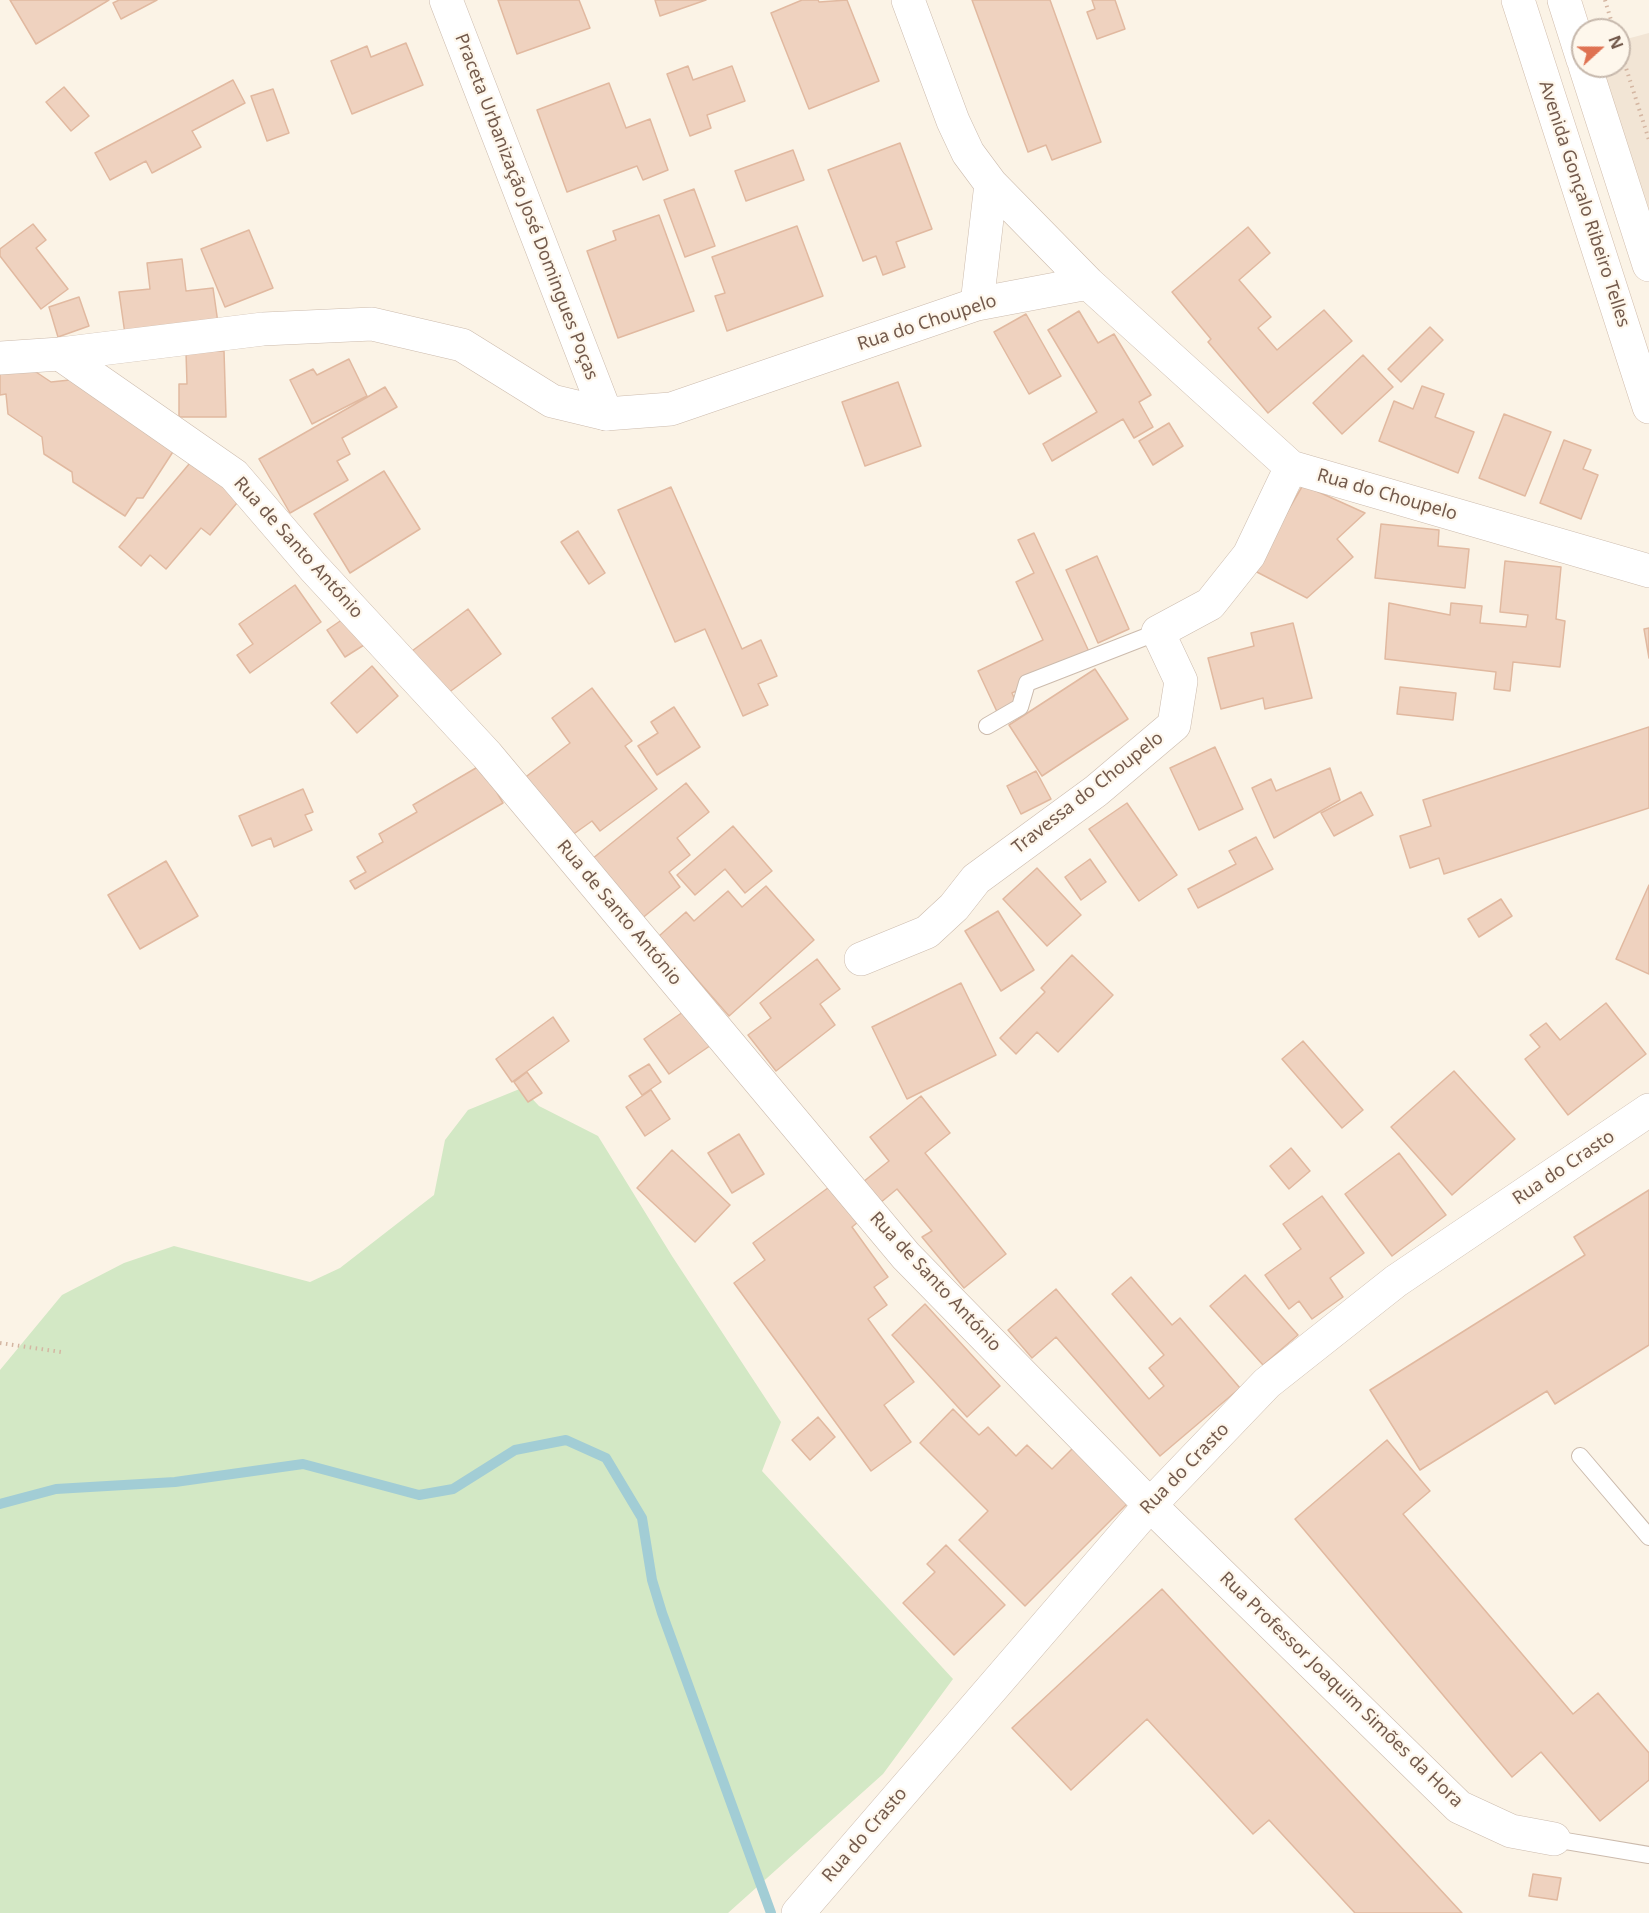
<!DOCTYPE html>
<meta charset="utf-8">
<style>
body{margin:0}
#map{position:relative;width:1649px;height:1913px;overflow:hidden;background:#fbf3e6;font-family:"Noto Sans",sans-serif}
canvas{display:block}
.north{position:absolute;left:1571px;top:18px;width:60px;height:60px;box-sizing:border-box;background:#fef7ec;border:2px solid #c6b8ac;border-radius:50%;rotate:69deg;font-size:16px;font-weight:700;line-height:24px;text-align:center;color:#735a4c}
.north::after{content:'';display:block;margin:auto;width:21px;height:27px;background:#df7252;clip-path:polygon(50% 0,100% 100%,50% 72%,0 100%)}
</style>
<div id="map">
<canvas width="1649" height="1913"></canvas>
<div class="north">N</div>
</div>
<script>
const ctx = document.querySelector('canvas').getContext('2d');
ctx.lineJoin = 'round';
function fillPath(path, color) { ctx.fillStyle = color; ctx.fill(path, 'evenodd'); }
function stroke(path, color, width, dash) { ctx.strokeStyle = color; ctx.lineWidth = width; ctx.lineCap = dash ? 'butt' : 'round'; ctx.setLineDash(dash || []); ctx.stroke(path); }
function drawText(font, color, halo, rows, align = 'center') {
  ctx.font = font + ' "Noto Sans",sans-serif'; ctx.lineWidth = 4.5; ctx.setLineDash([]); ctx.textBaseline = 'middle'; ctx.strokeStyle = halo; ctx.fillStyle = color; for (const [text, x, y, turn = 0] of rows) {
    ctx.save(); ctx.translate(x, y); ctx.rotate((+turn || 0) * Math.PI / 180); ctx.textAlign = isNaN(turn) ? turn : align; if (halo) ctx.strokeText(text, 0, 0); ctx.fillText(text, 0, 0); ctx.restore();
  }
}
const residential = new Path2D(`
 M1649,33V255L1589,66H1619V41Z`);
const green = new Path2D(`
 M522,1088L539,1106L598,1136L672,1256L781,1422L762,1471L953,1679L883,1774L728,1913H0V1370L62,1295L124,1263L174,1246L310,1282L340,1268L434,1195L445,1140L468,1110Z`);
const stream = new Path2D(`
 M0,1504L56,1489L175,1482L303,1464L419,1495L453,1489L515,1450L566,1440L606,1458L642,1518L652,1580L662,1613L771,1913`);
const building = new Path2D(`
 M10,0H109L36,44Z
 M119,0H157L121,19L113,3Z
 M498,0H579L590,28L517,54Z
 M655,0H706L660,16Z
 M802,0H818L819,2L847,0L879,81L809,109L771,13Z
 M972,0H1050L1101,142L1052,160L1046,145L1028,152Z
 M1092,0H1115L1125,29L1097,39L1087,12L1095,9Z
 M406,43L423,85L352,114L331,61L367,46L371,57Z
 M688,66L693,80L732,66L745,101L707,115L711,128L690,136L667,74Z
 M233,80L245,103L192,131L201,147L152,173L146,161L110,180L95,153Z
 M609,83L626,128L650,119L668,170L643,180L637,166L567,192L537,110Z
 M64,87L89,116L71,131L46,102Z
 M273,89L289,133L267,141L251,96Z
 M900,143L932,229L896,242L905,267L883,275L876,256L863,261L828,170Z
 M793,150L804,180L746,201L735,171Z
 M694,189L715,246L685,257L664,200Z
 M659,215L694,311L618,338L587,251L616,240L613,231Z
 M33,224L46,240L36,248L68,289L41,309L0,256V249Z
 M797,226L823,296L727,331L715,296L725,293L712,257Z
 M1248,227L1270,253L1239,280L1271,317L1258,328L1277,350L1324,310L1352,341L1268,413L1208,342L1211,339L1172,292Z
 M249,230L273,288L225,307L201,249Z
 M182,259L186,291L213,288L218,323L125,334L119,292L150,289L147,263Z
 M79,297L89,326L58,337L49,307Z
 M1079,311L1098,343L1114,334L1151,395L1139,402L1153,427L1134,438L1123,419L1052,461L1043,444L1097,412L1048,330Z
 M1026,314L1061,376L1029,394L994,332Z
 M1430,327L1443,340L1401,382L1388,369Z
 M224,351L226,417H179V384H187L186,352Z
 M1363,355L1393,387L1342,434L1313,403Z
 M349,359L367,396L312,424L290,380L313,369L317,375Z
 M18,360L51,382L79,379L178,444L143,498H137L125,516L73,482L72,472L44,454L42,437L8,414L6,394L0,395V362Z
 M898,382L921,446L865,466L842,402Z
 M1422,386L1444,394L1435,417L1474,432L1458,473L1379,441L1394,401L1413,409Z
 M385,387L397,407L342,438L350,454L337,461L348,480L290,513L259,459Z
 M1504,414L1551,432L1525,496L1479,478Z
 M1169,423L1183,446L1153,465L1139,441Z
 M1564,440L1591,450L1583,469L1598,475L1581,519L1540,503Z
 M195,457L242,497L210,535L201,528L166,569L150,555L141,566L119,547Z
 M384,471L420,529L350,573L314,514Z
 M1303,485L1365,513L1337,539L1353,557L1307,598L1253,570Z
 M671,487L742,649L761,640L777,676L758,684L768,705L743,716L705,629L675,642L618,510Z
 M1381,524L1439,530L1438,546L1469,549L1465,588L1375,578Z
 M578,531L605,573L589,584L561,542Z
 M1034,533L1091,656L1012,693L1018,707L999,716L978,671L1043,640L1016,582L1034,573L1018,540Z
 M1097,556L1129,629L1098,643L1066,570Z
 M1505,561L1561,567L1556,619L1565,621L1560,667L1513,662L1510,691L1494,689L1496,672L1385,659L1389,603L1450,615L1451,603L1482,606L1480,623L1526,627L1528,615L1500,612Z
 M295,585L321,622L250,673L237,655L253,644L239,624Z
 M468,609L501,654L444,696L412,651Z
 M346,617L364,645L345,657L327,630Z
 M1293,623L1312,698L1265,709L1263,698L1221,709L1208,658L1254,646L1251,633Z
 M1649,628V658L1644,629Z
 M372,666L398,696L357,733L331,703Z
 M1095,669L1128,719L1042,776L1009,725Z
 M1400,687L1456,693L1453,720L1397,714Z
 M592,688L632,741L625,746L657,789L600,831L592,821L568,838L523,779L570,743L552,718Z
 M674,707L700,747L657,775L638,746L658,733L651,722Z
 M1649,727V808L1444,874L1439,858L1410,868L1400,836L1431,826L1423,800Z
 M1215,747L1243,809L1199,830L1170,768Z
 M481,765L503,803L355,889L350,881L366,872L357,857L383,842L379,834L417,812L413,805Z
 M1330,768L1340,800L1274,838L1252,788L1271,779L1276,791Z
 M1036,771L1051,799L1021,814L1007,786Z
 M686,783L709,812L677,838L690,855L669,872L680,887L640,920L592,859Z
 M303,789L313,812L305,815L312,830L274,847L271,838L252,846L239,816Z
 M1361,792L1373,815L1334,836L1321,813Z
 M1127,803L1177,875L1139,901L1089,829Z
 M733,826L772,871L745,893L725,869L695,895L677,875Z
 M1256,837L1273,869L1198,908L1188,889L1236,864L1229,851Z
 M1090,859L1106,882L1081,900L1065,877Z
 M166,861L198,916L140,949L108,895Z
 M1037,868L1081,915L1047,946L1003,899Z
 M1649,885V974L1616,959Z
 M766,886L814,940L729,1016L659,936L686,912L694,921L728,891L742,907Z
 M1501,899L1512,916L1479,937L1468,919Z
 M998,911L1034,970L1001,991L965,931Z
 M1072,955L1113,995L1058,1052L1037,1032L1016,1054L1000,1038L1045,992L1041,988Z
 M817,959L840,989L820,1004L835,1025L776,1071L748,1035L771,1018L760,1003Z
 M961,983L996,1055L907,1099L872,1027Z
 M1606,1003L1646,1054L1568,1115L1525,1059L1540,1047L1530,1035L1546,1023L1560,1040Z
 M693,1005L717,1041L669,1074L644,1039Z
 M553,1017L569,1041L512,1082L496,1059Z
 M1303,1041L1363,1110L1342,1128L1282,1059Z
 M649,1064L661,1082L642,1095L629,1076Z
 M1454,1071L1515,1139L1452,1195L1391,1127Z
 M527,1072L542,1093L528,1102L514,1082Z
 M651,1090L670,1119L645,1136L626,1107Z
 M921,1096L950,1133L925,1153L1006,1254L964,1288L922,1237L932,1231L897,1189L880,1203L863,1182L889,1161L870,1137Z
 M739,1134L764,1174L732,1193L708,1153Z
 M1291,1148L1310,1171L1289,1189L1270,1166Z
 M672,1150L730,1205L695,1242L637,1188Z
 M1399,1153L1446,1215L1392,1256L1345,1194Z
 M836,1182L863,1218L852,1227L888,1277L874,1287L887,1305L868,1319L914,1382L884,1405L911,1442L871,1471L734,1283L765,1260L753,1243Z
 M1649,1190V1345L1555,1404L1547,1391L1420,1470L1370,1390L1585,1255L1574,1237Z
 M1322,1196L1364,1253L1330,1278L1343,1297L1312,1319L1299,1301L1289,1309L1265,1275L1301,1249L1283,1224Z
 M1245,1275L1298,1335L1263,1365L1210,1306Z
 M1131,1277L1172,1325L1180,1318L1240,1388L1160,1456L1056,1337L1032,1358L1008,1330L1056,1289L1149,1399L1164,1386L1149,1368L1164,1355L1112,1294Z
 M925,1304L1000,1386L967,1417L892,1335Z
 M953,1409L979,1435L988,1427L1016,1456L1027,1445L1052,1469L1078,1443L1133,1498L1025,1606L959,1540L988,1511L920,1443Z
 M818,1417L835,1437L810,1460L792,1440Z
 M1387,1440L1430,1491L1403,1514L1573,1714L1598,1693L1649,1753V1780L1600,1821L1541,1752L1512,1777L1295,1519Z
 M946,1545L1005,1605L954,1655L903,1603L935,1572L927,1564Z
 M1162,1589L1462,1913H1355L1269,1820L1253,1834L1147,1719L1071,1790L1012,1728Z
 M1533,1874L1561,1878L1557,1900L1529,1896Z`);
const path = new Path2D(`
 M1605,0L1614,30
 M1619,46L1649,140
 M0,1343L61,1352`);
const service = new Path2D(`
 M987,726L1020,707L1027,683L1158,632
 M1580,1456L1649,1537
 M1554,1839L1649,1855`);
const minor = new Path2D(`
 M446,0L606,414
 M60,354L234,475L314,568L487,755L906,1256L1150,1505L1459,1807L1511,1831L1554,1839
 M861,959L927,932L954,907L976,879L1096,791L1174,725L1181,681L1158,632L1210,604L1249,555L1291,467`);
const tertiary = new Path2D(`
 M908,0L953,121L968,153L991,184L1088,283L1291,467L1649,571
 M977,304L991,184
 M0,358L60,354L263,329L372,324L462,345L552,401L606,414L671,409L977,304L1088,283
 M798,1913L1150,1505L1267,1383L1396,1281L1649,1110`);
const secondary = new Path2D(`
 M1518,0L1649,407
 M1564,0L1583,60
 M1585,66L1649,265`);
const streetNames = [
 ["Avenida Gonçalo Ribeiro Telles",1584,204,72],
 ["Praceta Urbanização José Domingues Poças",526,207,69],
 ["Rua do Choupelo",927,323,-18],
 ["Rua do Choupelo",1387,495,16],
 ["Rua de Santo António",298,548,48],
 ["Travessa do Choupelo",1088,793,-38],
 ["Rua de Santo António",619,913,50],
 ["Rua do Crasto",1564,1168,-34],
 ["Rua de Santo António",935,1282,47],
 ["Rua do Crasto",1185,1469,-46],
 ["Rua Professor Joaquim Simões da Hora",1341,1690,44],
 ["Rua do Crasto",865,1835,-49]
];
fillPath(residential, '#f2e5d5');
fillPath(green, '#d3e8c5');
stroke(stream, '#a2cdd5', 10);
fillPath(building, '#efd2bf');
stroke(building, '#e1b9a0', 1.5);
stroke(service, '#ccbbad', 18);
stroke(minor, '#ccbbad', 34);
stroke(tertiary, '#ccbbad', 34);
stroke(secondary, '#d1bdad', 34);
stroke(path, '#d4b6a2', 4, [1.5, 4.5]);
stroke(service, '#fff', 16);
stroke(minor, '#fff', 33);
stroke(tertiary, '#fff', 33);
stroke(secondary, '#fff', 33);
drawText('18px', '#735a4c', '#fef7ec', streetNames);
</script>
